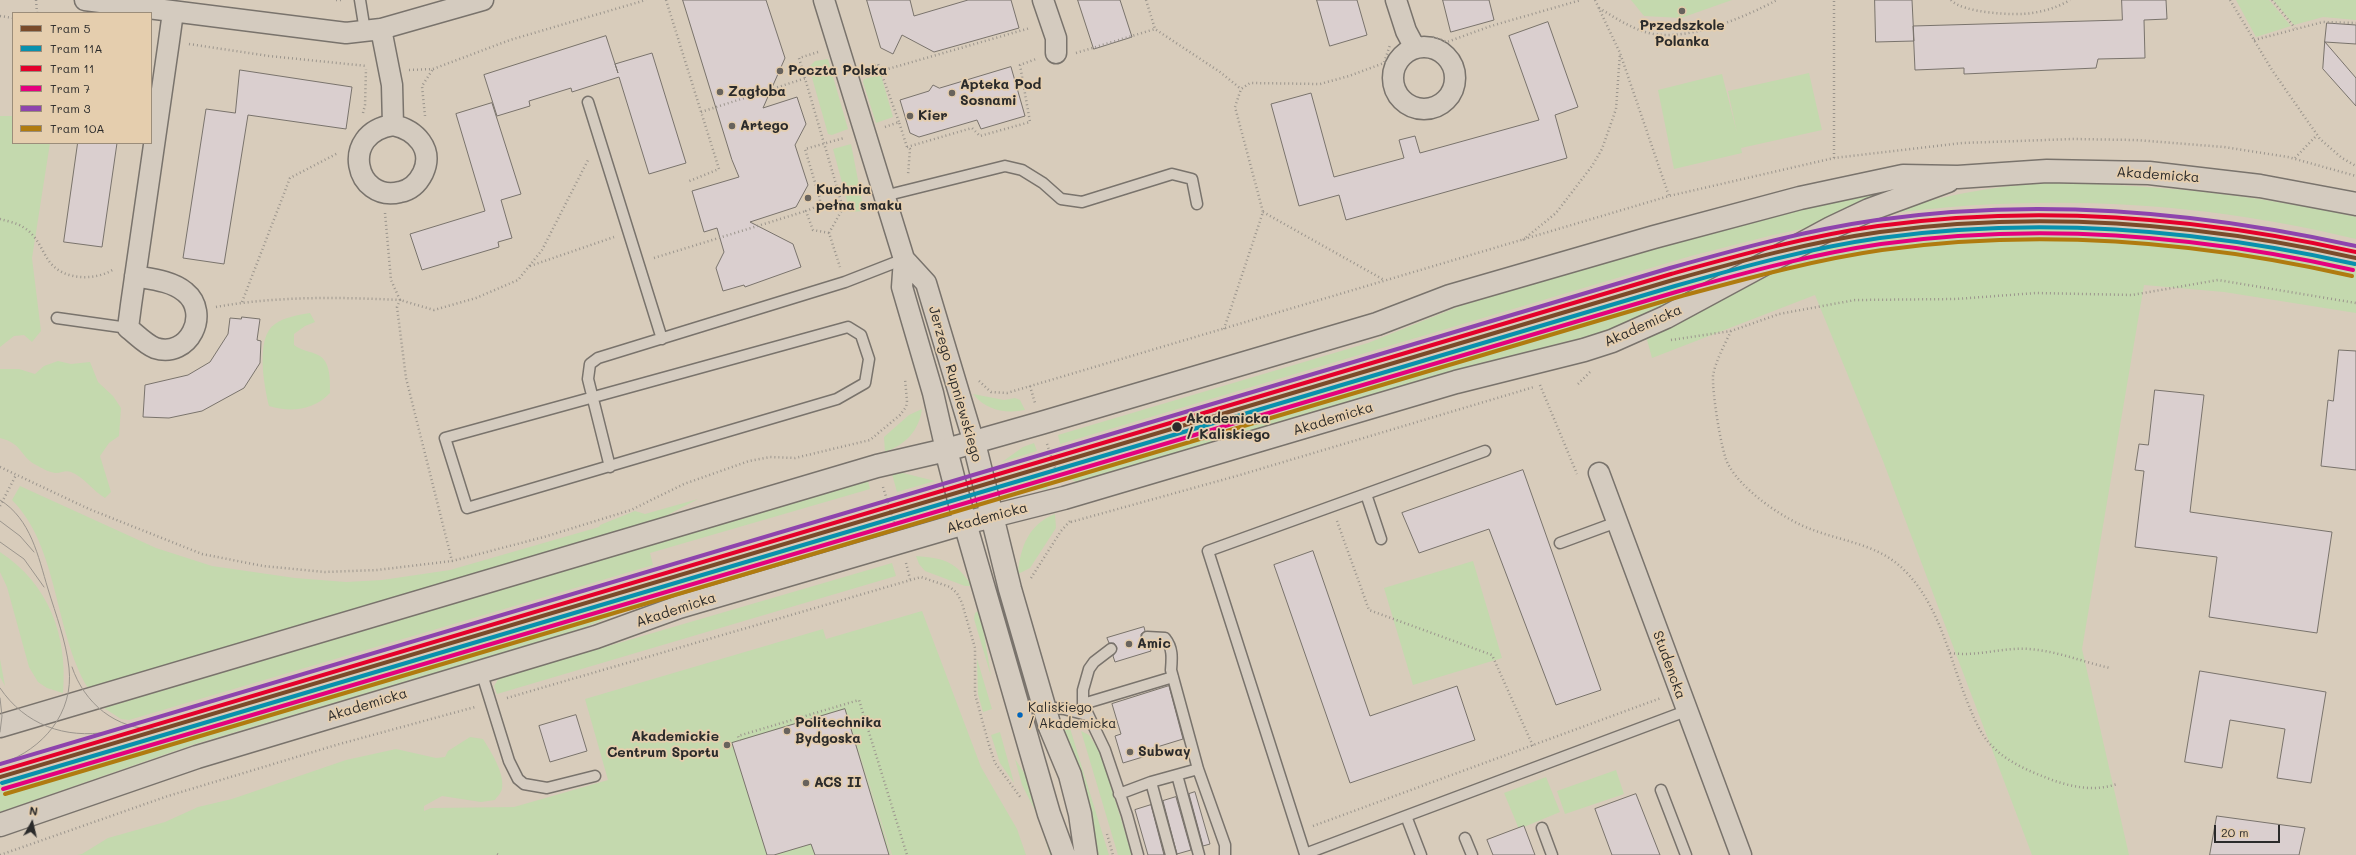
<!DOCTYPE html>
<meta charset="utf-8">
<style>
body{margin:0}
#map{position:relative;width:2356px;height:855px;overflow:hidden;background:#d8ccbb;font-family:Mali,sans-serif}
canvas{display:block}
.legend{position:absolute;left:12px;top:12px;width:140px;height:132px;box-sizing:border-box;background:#e5ceae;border:1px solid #9b8d7a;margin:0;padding:5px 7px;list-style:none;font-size:12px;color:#2b2b2b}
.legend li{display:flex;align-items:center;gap:8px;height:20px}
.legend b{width:20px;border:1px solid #9b8d7a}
.north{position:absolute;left:12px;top:803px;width:40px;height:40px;-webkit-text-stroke:3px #e5ceae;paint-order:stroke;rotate:8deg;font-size:11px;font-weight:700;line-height:16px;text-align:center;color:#2b2b2b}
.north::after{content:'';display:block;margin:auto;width:14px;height:18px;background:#2b2b2b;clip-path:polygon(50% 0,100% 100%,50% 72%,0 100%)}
.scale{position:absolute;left:2214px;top:825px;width:66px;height:18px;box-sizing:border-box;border:2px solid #2b2b2b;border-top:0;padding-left:5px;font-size:12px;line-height:14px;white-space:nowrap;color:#2b2b2b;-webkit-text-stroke:3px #e5ceae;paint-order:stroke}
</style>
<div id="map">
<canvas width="2356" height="855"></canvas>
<ul class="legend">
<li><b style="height:5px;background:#7a4b2a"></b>Tram 5</li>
<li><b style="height:5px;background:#0990ad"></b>Tram 11A</li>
<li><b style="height:5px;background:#e4002b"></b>Tram 11</li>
<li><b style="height:5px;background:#e5007d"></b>Tram 7</li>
<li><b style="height:5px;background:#8e44ad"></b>Tram 3</li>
<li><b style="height:5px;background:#b07b0f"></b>Tram 10A</li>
</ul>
<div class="north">N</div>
<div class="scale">20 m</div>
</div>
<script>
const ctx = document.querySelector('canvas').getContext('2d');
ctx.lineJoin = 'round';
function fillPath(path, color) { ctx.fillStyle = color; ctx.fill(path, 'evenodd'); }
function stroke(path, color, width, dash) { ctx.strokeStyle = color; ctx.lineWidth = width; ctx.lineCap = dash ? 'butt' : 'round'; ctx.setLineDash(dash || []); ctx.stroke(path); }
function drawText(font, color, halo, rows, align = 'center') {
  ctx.font = font + ' Mali,sans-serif'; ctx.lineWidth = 3.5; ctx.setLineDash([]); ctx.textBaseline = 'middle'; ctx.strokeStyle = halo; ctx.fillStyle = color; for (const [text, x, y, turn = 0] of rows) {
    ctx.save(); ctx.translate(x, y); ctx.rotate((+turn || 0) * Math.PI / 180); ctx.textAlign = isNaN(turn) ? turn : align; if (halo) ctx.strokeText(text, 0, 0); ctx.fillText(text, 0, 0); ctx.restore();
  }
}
const green = new Path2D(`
 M1631,0H1732L1681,18L1644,16Z
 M2236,0H2269L2291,26L2256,37Z
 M2273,0H2356V20L2323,17L2294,25Z
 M828,59L848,129L832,135L828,134L809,67L815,61Z
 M1809,73L1822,130L1741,148L1742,153L1674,169L1658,90L1722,74L1737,133L1728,91Z
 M881,75L893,117L876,123L863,82L864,79Z
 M0,116H13V143H50L32,258L41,331L32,342L24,335L14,336L0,347Z
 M851,144L864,211L850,212L833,149Z
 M2047,183C2151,184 2253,194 2356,217V239C2202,201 2042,193 1885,214C1938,196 1991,186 2047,183Z
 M1905,185L1816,226L1773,235L1691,256L1060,444L1058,435L1368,343L1460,306L1690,237L1803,208Z
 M2044,226C2149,227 2254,238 2356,264V313L2224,292L2144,285L2082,649L2129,855H2032L1883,461L1815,295L1652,358L1646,336L1809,251L1914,234L1984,228Z
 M1749,263L1709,286L1612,330L1477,364L1076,482L1072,480L1075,475L1293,410L1290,399Z
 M310,313L315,322L305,326L294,334V345C302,351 310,351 318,355C331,361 330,381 330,393C314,410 291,413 269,406C264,386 255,337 275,324C285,317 298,315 310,313Z
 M58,361L71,364L90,362L98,382L113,396L121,408L119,436L109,443L100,456L111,492L105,498C93,491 84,477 71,472C66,470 61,473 56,473C51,473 43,469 38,466C19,457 24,444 0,438V369H19L35,374L44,366Z
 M973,394L1004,400L1015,398L1020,400L1025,410C1005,414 986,410 973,394Z
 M922,409C919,431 905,445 885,452L884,437L909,415Z
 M1034,443L1037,451L1002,462L1023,447Z
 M899,472L935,481L897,492L892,474Z
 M1043,473L1048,490L1021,487L1009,483Z
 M868,481L870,489L650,553L653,565L129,720L121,719L104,708Z
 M20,486L156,548L212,566L295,578L346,582L382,580L450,570L599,527L600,525L635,511L645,514L698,499L662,518L88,688C54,632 59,547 12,500Z
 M941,503L907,523L904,514Z
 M1055,514L1056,528L1030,568L1018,574C1020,547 1029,524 1055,514Z
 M878,521H880L883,530L651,598L606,619L572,632L192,745L0,812V782Z
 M0,552C49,584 68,636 63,693L47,688L38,682L29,667L7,587L0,572Z
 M916,556C945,558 956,562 972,586H965L925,571L919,564Z
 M1473,561L1502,658L1413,685L1384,588Z
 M892,563L896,576L497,694L494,686L499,678Z
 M980,610L991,676L974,619L975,613Z
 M922,611L981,767L1017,829L1026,855H892L843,701L891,855H77L82,854L108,838L165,822L198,807L232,799L346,760L396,749L436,758L445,757L448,751L470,737L483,739C491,752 505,773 502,789C501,793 497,797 495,800L481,802L442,796L424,806V811L431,808L514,807L608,780L585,699L823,629L826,639Z
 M0,659L5,686L0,677Z
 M977,659L992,709L983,712L978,694Z
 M1065,721L1069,725L1109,855H1095L1082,793L1061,724Z
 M1081,731L1089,735L1101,754L1132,855H1118Z
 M1000,732L1014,783L1000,763L991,735Z
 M1015,759L1032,785L1055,855H1050L1038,816L1022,785Z
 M1616,770L1624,794L1565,814L1557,791Z
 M1546,777L1560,812L1519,829L1504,793Z`);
const building = new Path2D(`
 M683,0H766L785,58L763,108L797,97L806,124L795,145L808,185L796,207L750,222L793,244L801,267L745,287L744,285L723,291L716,268L724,252L717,228L704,232L692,191L739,177L732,160Z
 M867,0H910L914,16L968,0H1011L1019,28L934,52L902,35L893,54L881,48Z
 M1078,0H1120L1132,37L1094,49Z
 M1317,0H1357L1367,35L1330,46Z
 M1443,0H1489L1494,20L1451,32Z
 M1875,0H1912L1914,41L1876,42Z
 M2122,0H2166L2167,19L2144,20L2145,58L2098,59L2096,68L1964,74V68L1915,70L1913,26L2122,20Z
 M1548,22L1578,107L1555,115L1567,158L1346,220L1339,195L1299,206L1271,104L1311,93L1334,177L1404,158L1399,140L1415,136L1420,153L1539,120L1509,36Z
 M2327,23L2356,25V44L2325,42Z
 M606,36L618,73L615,64L652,53L686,163L649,174L619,77L572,92L571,88L529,101L530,106L497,116L484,75Z
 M2325,42L2356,78V106L2323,69Z
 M1011,67L1025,116L981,129L977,120L919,137L910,133L900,100L929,91L933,85L939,88Z
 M240,70L352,87L346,129L248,115L224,264L183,258L206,109L235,113Z
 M492,103L521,194L501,200L512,238L498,242L499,247L422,270L410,234L485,211L456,114Z
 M78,143H117L102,247L64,242Z
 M242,317L260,319L257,340L261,341L260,363L244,388L202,411L169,418L143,417L145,385L188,375L210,362L228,334L230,318L241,319Z
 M2339,350L2356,351V470L2321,466L2328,400L2333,401Z
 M2155,390L2204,395L2190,512L2332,532L2317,633L2209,617L2217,557L2135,547L2144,471L2135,470L2139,444L2148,445Z
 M1523,470L1601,690L1556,705L1489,529L1419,553L1402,513Z
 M1313,551L1370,716L1457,686L1475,740L1350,783L1274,565Z
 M1144,627L1145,631L1141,634V640L1149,644L1151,651L1115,662L1113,656L1117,648L1114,643H1109L1107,638Z
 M2200,671L2326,692L2311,783L2277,778L2285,729L2230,720L2222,768L2185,762Z
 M1169,686L1183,739L1144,751L1146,756L1123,763L1115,736L1121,734L1112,704Z
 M845,709L889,855H815L811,844L774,855H767L732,743Z
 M576,715L587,751L550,762L539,726Z
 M1195,792L1210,844L1203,846L1189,794Z
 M1636,794L1660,855H1612L1595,809Z
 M1176,797L1191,850L1177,854L1163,801Z
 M1151,805L1164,855H1148L1135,810Z
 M2217,816L2305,828L2299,855H2210Z
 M1524,826L1535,855H1493L1487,840Z`);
const path = new Path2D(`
 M36,0L37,13
 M336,0H342
 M666,0L719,169L687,182
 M1146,0L1155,29
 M1595,0L1620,53L1669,196
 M1951,0C1962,13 2016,16 2032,13C2046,11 2058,7 2070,0
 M2230,0L2272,70L2320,139L2342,158L2356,166
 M2272,0L2295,28
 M1599,8C1614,17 1629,27 1645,32C1683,44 1743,18 1777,0
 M0,16L13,18
 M1433,37L1447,42L1491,26L1581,0
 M2254,40L2323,22L2356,23
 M189,44L269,56L367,66
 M818,52L799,58L843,208L829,233L840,267
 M1076,53L1155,29L1220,72L1241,89
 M867,68L878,64L899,122
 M409,70L433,69L510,40L646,0
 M881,71L1030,28
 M701,112L806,78
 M363,113L365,105L366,69
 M425,116L422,86L433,69
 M885,127L899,122L907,147L910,149L908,175
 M907,147L972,128L980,136L1030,122L1020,65L1036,59
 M1834,158V0
 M2295,158L2317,135
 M1263,212L1384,280
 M385,213L391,280L400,300L434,310L476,298L518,280L542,250L588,160
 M0,219C7,221 17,223 23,227C38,236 41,250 49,261C63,281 96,281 114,269
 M829,233L813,230L806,211L820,205V199L805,149L844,138
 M1523,240L1556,213L1592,166L1602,149L1616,109L1620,53
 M654,258L806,211
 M530,266L614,237
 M242,302L290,178L338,153
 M216,307C276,296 339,297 400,300L397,307L406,378L452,561
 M1224,329L1263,212L1235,107L1241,89L1250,83L1320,84L1349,76L1384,63L1390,45
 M1731,331C1725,344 1715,362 1713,376C1712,391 1721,451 1728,464C1742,491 1785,520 1813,530C1845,542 1881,545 1906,572C1940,607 1949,657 1967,701C1974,718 1980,735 1994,748C2008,762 2029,771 2047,778C2070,787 2094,792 2117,784
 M1671,340L1731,331L1779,314L1855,300L1956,299L2036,293L2132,295L2218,280L2356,303
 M979,381L991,392L1007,393L1669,196L1834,158L1962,143L2073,139L2136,140L2224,147L2288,157L2356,176
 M1578,384L1590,372
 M1540,385L1577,474
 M1030,386L1035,403
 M1047,444L1058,477
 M0,467L89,509L202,554L263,566L325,572L377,570L452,561L544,537L631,510L684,484L749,461L770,457L795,458L870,440L900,415L906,407L907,401L905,379
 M883,487L894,522
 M0,506L16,475
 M1337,521L1369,610L1492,655L1533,746
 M1071,522L1240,475L1534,387
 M906,563L910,579
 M1031,578L1061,531L1071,520
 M1950,653C1977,657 2003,647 2029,649C2057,651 2083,662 2110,668
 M507,698L921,577L950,587L957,593L962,603L975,648V694L989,745L995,763L1021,798
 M740,741L738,736L859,700L907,855
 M1313,826L1661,698
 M1107,834L1113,855
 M497,854L499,855
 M0,855L168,796L336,745L475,707`);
const lane = new Path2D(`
 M360,0L365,31
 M588,102L662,339
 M884,196L1005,166L1022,170L1043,183L1061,199L1082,202L1172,174L1192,179L1197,204
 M57,318L128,328
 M848,327L861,335L869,359L865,383L837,399L467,508L445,438Z
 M610,467L588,379L590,364L598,358L845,282L904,259
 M1366,494L1381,539
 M1560,543L1617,522
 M1147,637L1165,638C1173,648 1172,658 1171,670L1198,769L1225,845V855
 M1111,649L1094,662L1089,669L1083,690V704L1105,750L1127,815L1138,855
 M481,671L509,761L518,779L524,784L547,788L595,776
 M1083,704L1173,677
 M1045,707L1064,709L1087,715
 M1177,775L1199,855
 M1151,782L1171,855
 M1661,790L1686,855
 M1119,794L1151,782L1198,769
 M1406,816L1686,711
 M1542,828L1552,855
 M1465,838L1472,855
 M1421,855L1406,816L1305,854L1208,551L1485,451`);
const street = new Path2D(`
 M85,0L346,33L381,29L483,0
 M824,0L904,259L902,287L933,393L946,450
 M1043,0L1056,38V53
 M1396,0L1406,31L1415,48
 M381,29L392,85L393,125C339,133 355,203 400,192C411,190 418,183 423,173C434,149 416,130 393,125
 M1393 78a31 31 0 1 1 62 0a31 31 0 1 1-62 0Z
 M904,259L926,283L974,443
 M135,276C151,279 172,281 185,292C211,313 189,359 155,348C145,344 136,334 128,328L131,305L169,41L173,12
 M1599,473L1741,855`);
const secondary = new Path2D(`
 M974,443L1010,589L1050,727L1070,775L1080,814L1086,855
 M946,450L965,523L1049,814L1064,855
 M0,726L877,466L946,450L1041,423L1377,324L1450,296L1654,237L1800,198L1903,176L1958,177L2047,171L2149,173L2260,186L2356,204
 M0,825L197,757L596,637L679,607L965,523L1064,498L1456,382L1584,350L1612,341L1666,317L1831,228L1869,210L1948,181`);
const tram = new Path2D(`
 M0,500C31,519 38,556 48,589C56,615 66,641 69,668C74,713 43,749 3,763
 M0,521L20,536L34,552
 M0,542L24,559L44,587
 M72,667C84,703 116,730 156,729C164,728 172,725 180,723
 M0,688C25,725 65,739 108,732
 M0,698L2,716L0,732`);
const tram1 = new Path2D(`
 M0,777L1673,280C1741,261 1809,242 1880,232C2040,210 2199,223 2356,258`);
const tram2 = new Path2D(`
 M2,783L1675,286C1742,267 1810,248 1880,238C2040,216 2198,229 2355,264`);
const tram3 = new Path2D(`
 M0,771L1671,274C1740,255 1808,236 1878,226C2039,204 2199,217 2356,252`);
const tram4 = new Path2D(`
 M3,789L1676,292C1744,273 1812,254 1881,244C2040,222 2198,235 2353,270`);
const tram5 = new Path2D(`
 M0,764L1670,268C1738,249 1807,230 1877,220C2038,197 2198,211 2356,246`);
const tram6 = new Path2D(`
 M5,794L1678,297C1745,279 1813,260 1882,250C2040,228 2197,241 2352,276`);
const markers = [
 [1682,11,4,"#68635d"],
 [780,71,4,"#68635d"],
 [720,92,4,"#68635d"],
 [952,93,4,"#68635d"],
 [910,116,4,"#68635d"],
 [732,126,4,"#68635d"],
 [808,198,4,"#68635d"],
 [1177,427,5.5,"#2b2b2b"],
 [1129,644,4,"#68635d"],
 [1020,715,3.5,"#0065bd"],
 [787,731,4,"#68635d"],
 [727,745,4,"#68635d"],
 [1130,752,4,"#68635d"],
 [806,783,4,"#68635d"]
];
const busNames = [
 ["Kaliskiego",1028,708],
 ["/ Akademicka",1028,724]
];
const poiNames = [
 ["Przedszkole",1682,26,"center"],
 ["Polanka",1682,42,"center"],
 ["Poczta Polska",788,71],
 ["Apteka Pod",960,85],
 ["Sosnami",960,101],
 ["Zagłoba",728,92],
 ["Kier",918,116],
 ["Artego",740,126],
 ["Kuchnia",816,190],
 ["pełna smaku",816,206],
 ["Amic",1137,644],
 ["Politechnika",795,723],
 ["Bydgoska",795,739],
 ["Akademickie",719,737,"right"],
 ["Centrum Sportu",719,753,"right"],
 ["Subway",1138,752],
 ["ACS II",814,783]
];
const streetNames = [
 ["Akademicka",2158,175,4],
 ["Akademicka",1643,326,-24],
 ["Jerzego Rupniewskiego",955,384,74],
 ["Akademicka",1333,419,-17],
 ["Akademicka",987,518,-15],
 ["Akademicka",676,610,-18],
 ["Studencka",1669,665,70],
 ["Akademicka",367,705,-17]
];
const stopNames = [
 ["Akademicka",1186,419],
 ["/ Kaliskiego",1186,435]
];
fillPath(green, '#c4d9ae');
fillPath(building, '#dacfcf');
stroke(building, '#79736c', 1);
stroke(lane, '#79736c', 13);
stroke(street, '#79736c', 23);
stroke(secondary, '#79736c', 25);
stroke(path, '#9b958d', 2.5, [1, 3]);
stroke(lane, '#d4cbbf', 10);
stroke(street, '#d4cbbf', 20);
stroke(secondary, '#d4cbbf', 22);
stroke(tram, '#9b958d', 1);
stroke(tram1, '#7a4b2a', 4);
stroke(tram2, '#0990ad', 4);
stroke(tram3, '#e4002b', 4);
stroke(tram4, '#e5007d', 4);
stroke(tram5, '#8e44ad', 4);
stroke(tram6, '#b07b0f', 4);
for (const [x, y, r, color] of markers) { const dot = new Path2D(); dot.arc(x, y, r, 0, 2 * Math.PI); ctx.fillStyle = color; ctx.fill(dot); stroke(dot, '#e5ceae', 1.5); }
drawText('13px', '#2b2b2b', '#e5ceae', busNames, 'left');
drawText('bold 14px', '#2b2b2b', '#e5ceae', poiNames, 'left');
drawText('14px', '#2b2b2b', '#e5ceae', streetNames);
drawText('bold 14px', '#2b2b2b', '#e5ceae', stopNames, 'left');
</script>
